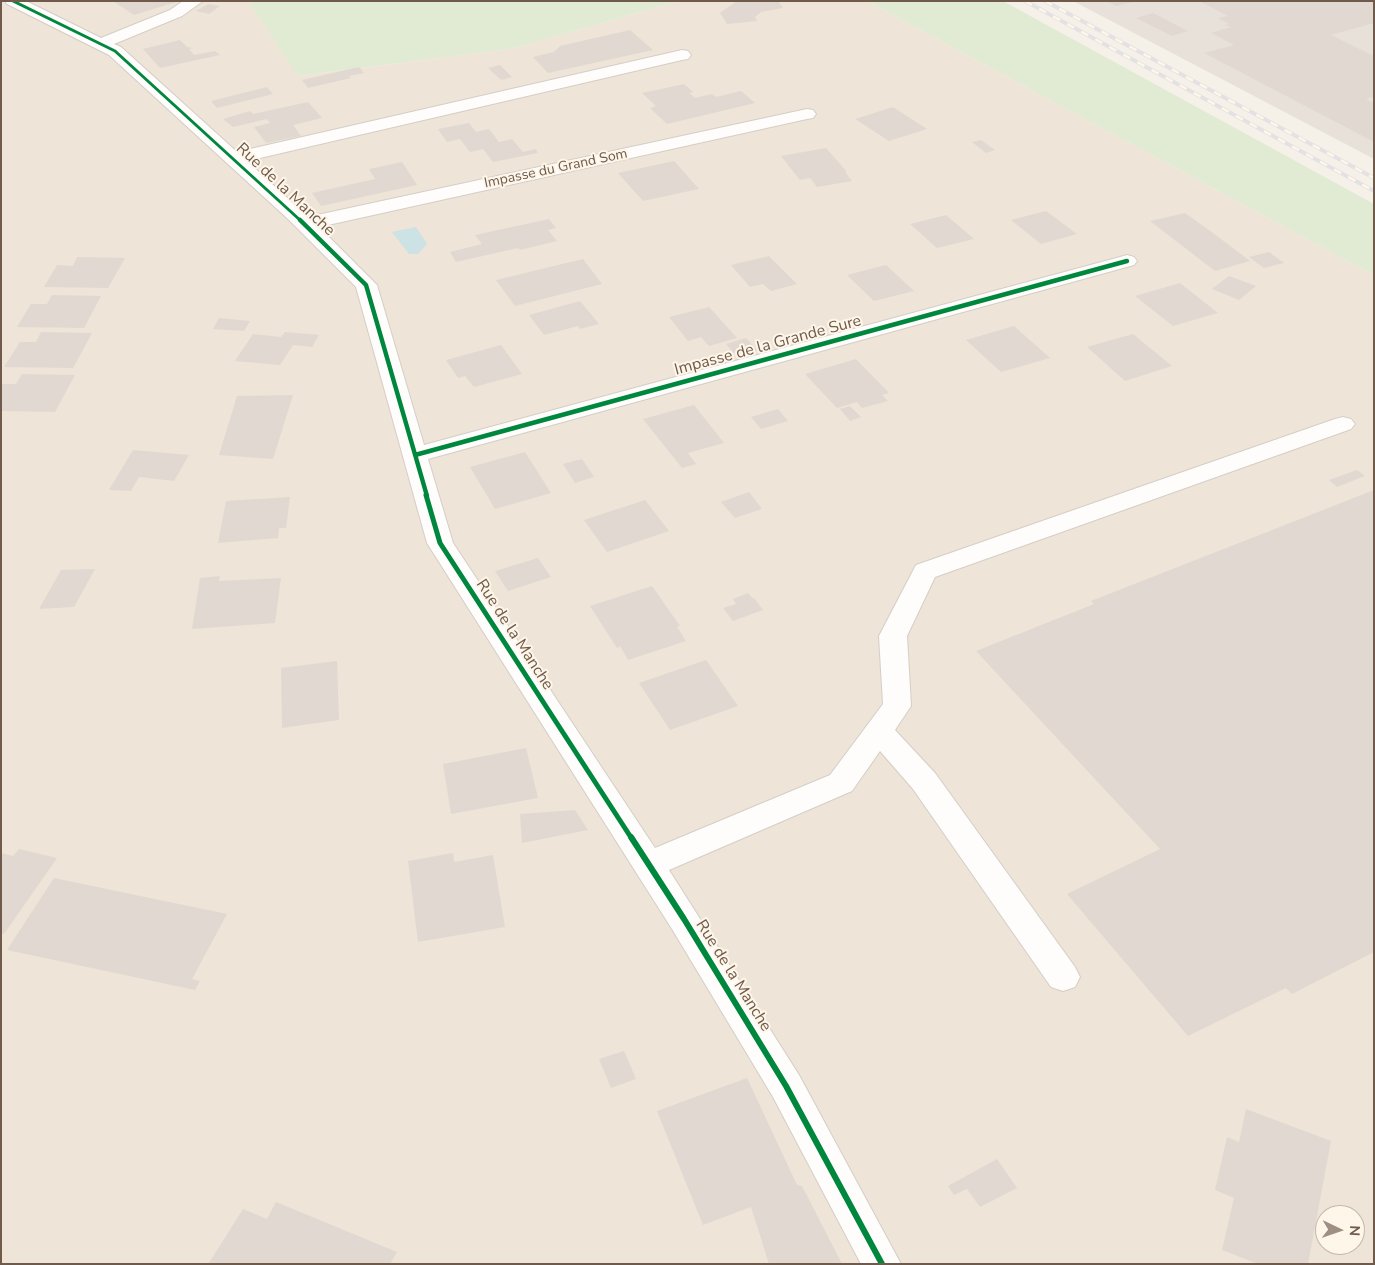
<!DOCTYPE html>
<style>
body{margin:0}
#map{position:relative;width:1375px;height:1265px;overflow:hidden;background:#f5f1e9;font-family:"Nunito Sans",sans-serif}
canvas{display:block}
.frame{position:absolute;inset:0;border:2px solid #705a4c;pointer-events:none}
.north{position:absolute;left:1315px;top:1205px;width:50px;height:50px;box-sizing:border-box;background:#fdf6e9;border:1px solid #c5b8aa;border-radius:50%;rotate:93deg;font-size:14px;font-weight:700;line-height:20px;text-align:center;color:#705a4c}
.north::after{content:'';display:block;margin:auto;width:18px;height:22px;background:#9f8f83;clip-path:polygon(50% 0,100% 100%,50% 72%,0 100%)}
</style>
<div id="map">
<canvas width="1375" height="1265"></canvas>
<div class="frame"></div>
<div class="north">N</div>
</div>
<script>
const ctx = document.querySelector('canvas').getContext('2d');
ctx.lineJoin = 'round';
function fillPath(path, color) { ctx.fillStyle = color; ctx.fill(path, 'evenodd'); }
function stroke(path, color, width, dash) { ctx.strokeStyle = color; ctx.lineWidth = width; ctx.lineCap = dash ? 'butt' : 'round'; ctx.setLineDash(dash || []); ctx.stroke(path); }
function drawText(font, color, halo, rows, align = 'center') {
  ctx.font = font + ' "Nunito Sans",sans-serif'; ctx.lineWidth = 4; ctx.setLineDash([]); ctx.textBaseline = 'middle'; ctx.strokeStyle = halo; ctx.fillStyle = color; for (const [text, x, y, turn = 0] of rows) {
    ctx.save(); ctx.translate(x, y); ctx.rotate((+turn || 0) * Math.PI / 180); ctx.textAlign = isNaN(turn) ? turn : align; if (halo) ctx.strokeText(text, 0, 0); ctx.fillText(text, 0, 0); ctx.restore();
  }
}
const residential = new Path2D(`
 M1,1H248L299,76L515,48L679,1H867L1374,275V1264H1ZM1325,1215H1355V1245H1325Z`);
const industrial = new Path2D(`
 M1073,1H1374V159Z`);
const green = new Path2D(`
 M248,1H679L515,48L298,76Z
 M867,1H1003L1374,204V275Z`);
const water = new Path2D(`
 M416,227L427,244L418,254H409L392,232Z`);
const building = new Path2D(`
 M113,1H176V2L134,15Z
 M737,1H778L783,8L761,12L755,17L757,21L727,24L720,13Z
 M1106,1H1133V2L1116,6Z
 M1199,1H1374V23L1331,35L1374,56V97L1366,99L1374,103V142L1204,53L1234,45L1211,33L1231,27L1225,25L1229,24L1218,18L1228,16Z
 M208,4L220,6L209,14L196,11Z
 M1153,13L1188,31L1172,36L1136,18Z
 M630,30L653,50L548,73L533,57L554,52L560,46Z
 M180,40L187,47L193,48L189,49L194,55L215,51L220,55L160,68L143,49Z
 M500,65L512,77L501,80L488,68Z
 M359,67L364,73L349,76L351,78L308,88L302,80Z
 M684,84L693,92L689,93L695,98L712,94L716,97L741,91L755,103L667,124L650,108L656,106L642,93Z
 M267,87L273,94L217,108L211,101Z
 M308,102L322,118L293,125L301,136L266,143L254,127L270,123L267,119L233,127L223,119L250,111L253,114Z
 M893,107L927,129L889,141L855,119Z
 M469,123L476,132L489,129L499,142L512,139L523,152L536,149L538,153L493,162L483,149L470,152L460,139L447,142L438,129Z
 M981,140L995,150L986,153L972,142Z
 M826,148L847,172H845L852,181L817,187L810,178L800,180L781,156Z
 M674,161L699,189L643,201L618,173Z
 M402,162L417,185L321,206L312,193L375,179L369,169Z
 M1046,211L1077,234L1041,244L1011,220Z
 M1185,213L1217,236L1250,261L1215,271L1150,221Z
 M946,215L974,239L937,248L910,224Z
 M549,219L556,228L548,230L557,241L520,250L518,248L456,262L450,252L482,244L475,235Z
 M1269,252L1284,263L1264,268L1249,257Z
 M769,256L797,284L771,291L763,284L750,287L731,265Z
 M77,257L125,258L108,288L44,287L57,265L73,266Z
 M583,259L602,284L515,306L496,280Z
 M886,265L914,291L874,301L847,275Z
 M1229,276L1256,286L1239,300L1212,289Z
 M1180,283L1218,313L1173,326L1135,296Z
 M52,295L101,296L84,328L17,327L31,304H47Z
 M580,301L599,324L580,329L578,326L544,335L529,315Z
 M709,307L737,338L709,346L701,337L688,341L669,317Z
 M219,318L250,321L244,331L213,329Z
 M1014,326L1050,358L1001,372L966,340Z
 M41,332L92,333L73,368L4,367L20,342H36Z
 M285,332L319,335L312,347L293,345L280,365L235,361L253,334L281,337Z
 M1133,334L1172,366L1125,381L1087,347Z
 M746,338L757,350L736,355L726,344Z
 M501,345L522,374L474,387L465,376L458,378L446,360Z
 M856,359L889,393L882,395L888,401L862,408L857,402L837,408L805,374Z
 M22,374L75,375L55,412L1,411V384H16Z
 M293,395L273,459L219,455L237,396Z
 M694,405L724,443L688,453L696,464L682,468L643,419Z
 M850,406L861,417L850,421L840,409Z
 M778,409L788,421L761,429L751,417Z
 M133,450L189,455L174,481L139,477L131,491L109,490Z
 M525,452L551,493L495,509L470,467Z
 M582,459L594,477L575,483L563,464Z
 M1357,470L1365,476L1337,487L1329,480Z
 M1374,490V952L1292,994L1286,988L1188,1036L1067,894L1160,849L976,651L1094,604L1091,601Z
 M749,492L762,509L735,518L721,502Z
 M290,497L286,528H279L278,538L218,543L226,501Z
 M645,500L669,531L607,552L584,520Z
 M538,558L551,577L508,591L495,571Z
 M95,569L74,607L39,609L61,570Z
 M220,576L219,581L281,578L275,623L192,629L200,578Z
 M652,586L680,626L677,627L686,641L628,660L620,646L617,648L590,606Z
 M748,593L752,598H754L763,610L733,621L723,608L736,604L733,599Z
 M706,660L738,706L670,730L639,683Z
 M337,661L339,720L282,728L281,668Z
 M526,748L538,798L451,814L443,764Z
 M575,810L588,830L522,843L520,814Z
 M19,849L57,858L4,934L1,933V853L13,856Z
 M453,853L454,862L493,855L505,927L418,942L408,861Z
 M54,878L227,914L192,979L200,981L195,990L7,950Z
 M624,1051L636,1079L611,1088L599,1059Z
 M747,1078L797,1185L802,1186L842,1264H769L751,1207L703,1225L657,1111Z
 M1246,1109L1331,1141L1308,1264H1258L1222,1250L1234,1198L1215,1190L1227,1137L1239,1142Z
 M997,1159L1017,1188L980,1207L967,1189L954,1195L948,1186Z
 M276,1202L397,1252L390,1264L209,1263L243,1209L267,1219Z`);
const minor = new Path2D(`
 M5,1H26L101,38L170,10L183,1H203L182,16L114,44L121,47L237,152L682,50L688,51L691,55L688,59L682,60L247,161L308,217L807,109L813,110L816,114L813,118L807,119L319,227L377,285L424,445L1120,257L1127,255L1134,257L1137,261L1134,265L428,459L453,543L655,848L830,775L883,704L879,636L916,565L1335,419L1343,417L1351,419L1355,424L1351,429L935,577L907,636L911,706L895,730L935,773L1075,967L1080,977L1075,987L1063,991L1051,987L913,789L880,751L852,791L669,870L799,1075L901,1264H861L773,1097L672,929L427,543L356,287L288,219L109,55L7,4Z`);
const rail = new Path2D(`
 M1025,1L1374,191
 M1045,1L1374,178`);
const cyclewayFar3 = new Path2D(`
 M13,1L115,51L301,221`);
const cyclewayFar2 = new Path2D(`
 M300,220L366,285L427,496
 M415,455L1127,261`);
const cyclewayFar1 = new Path2D(`
 M426,495L440,543L632,839`);
const cycleway = new Path2D(`
 M631,837L684,919L786,1086L882,1264`);
const farStreetnames = [
 ["Impasse du Grand Som",556,169,-12]
];
const streetNames = [
 ["Rue de la Manche",285,190,43],
 ["Impasse de la Grande Sure",768,346,-15],
 ["Rue de la Manche",514,635,57],
 ["Rue de la Manche",733,976,58]
];
fillPath(residential, '#eee4d7');
fillPath(industrial, '#e7e1da');
fillPath(green, '#e1ebd4');
fillPath(water, '#cce2e4');
fillPath(building, '#e1d9d1');
stroke(minor, '#d4cec7', 2);
fillPath(minor, '#fefdfc');
stroke(rail, '#e4e1e4', 4);
stroke(rail, '#fdf6e9', 2.5, [8]);
stroke(cyclewayFar3, '#00873e', 3);
stroke(cyclewayFar2, '#00873e', 4.5);
stroke(cyclewayFar1, '#00873e', 5);
stroke(cycleway, '#00873e', 6);
drawText('14px', '#705a4c', '#fdf6e9', farStreetnames);
drawText('16px', '#705a4c', '#fdf6e9', streetNames);
</script>
